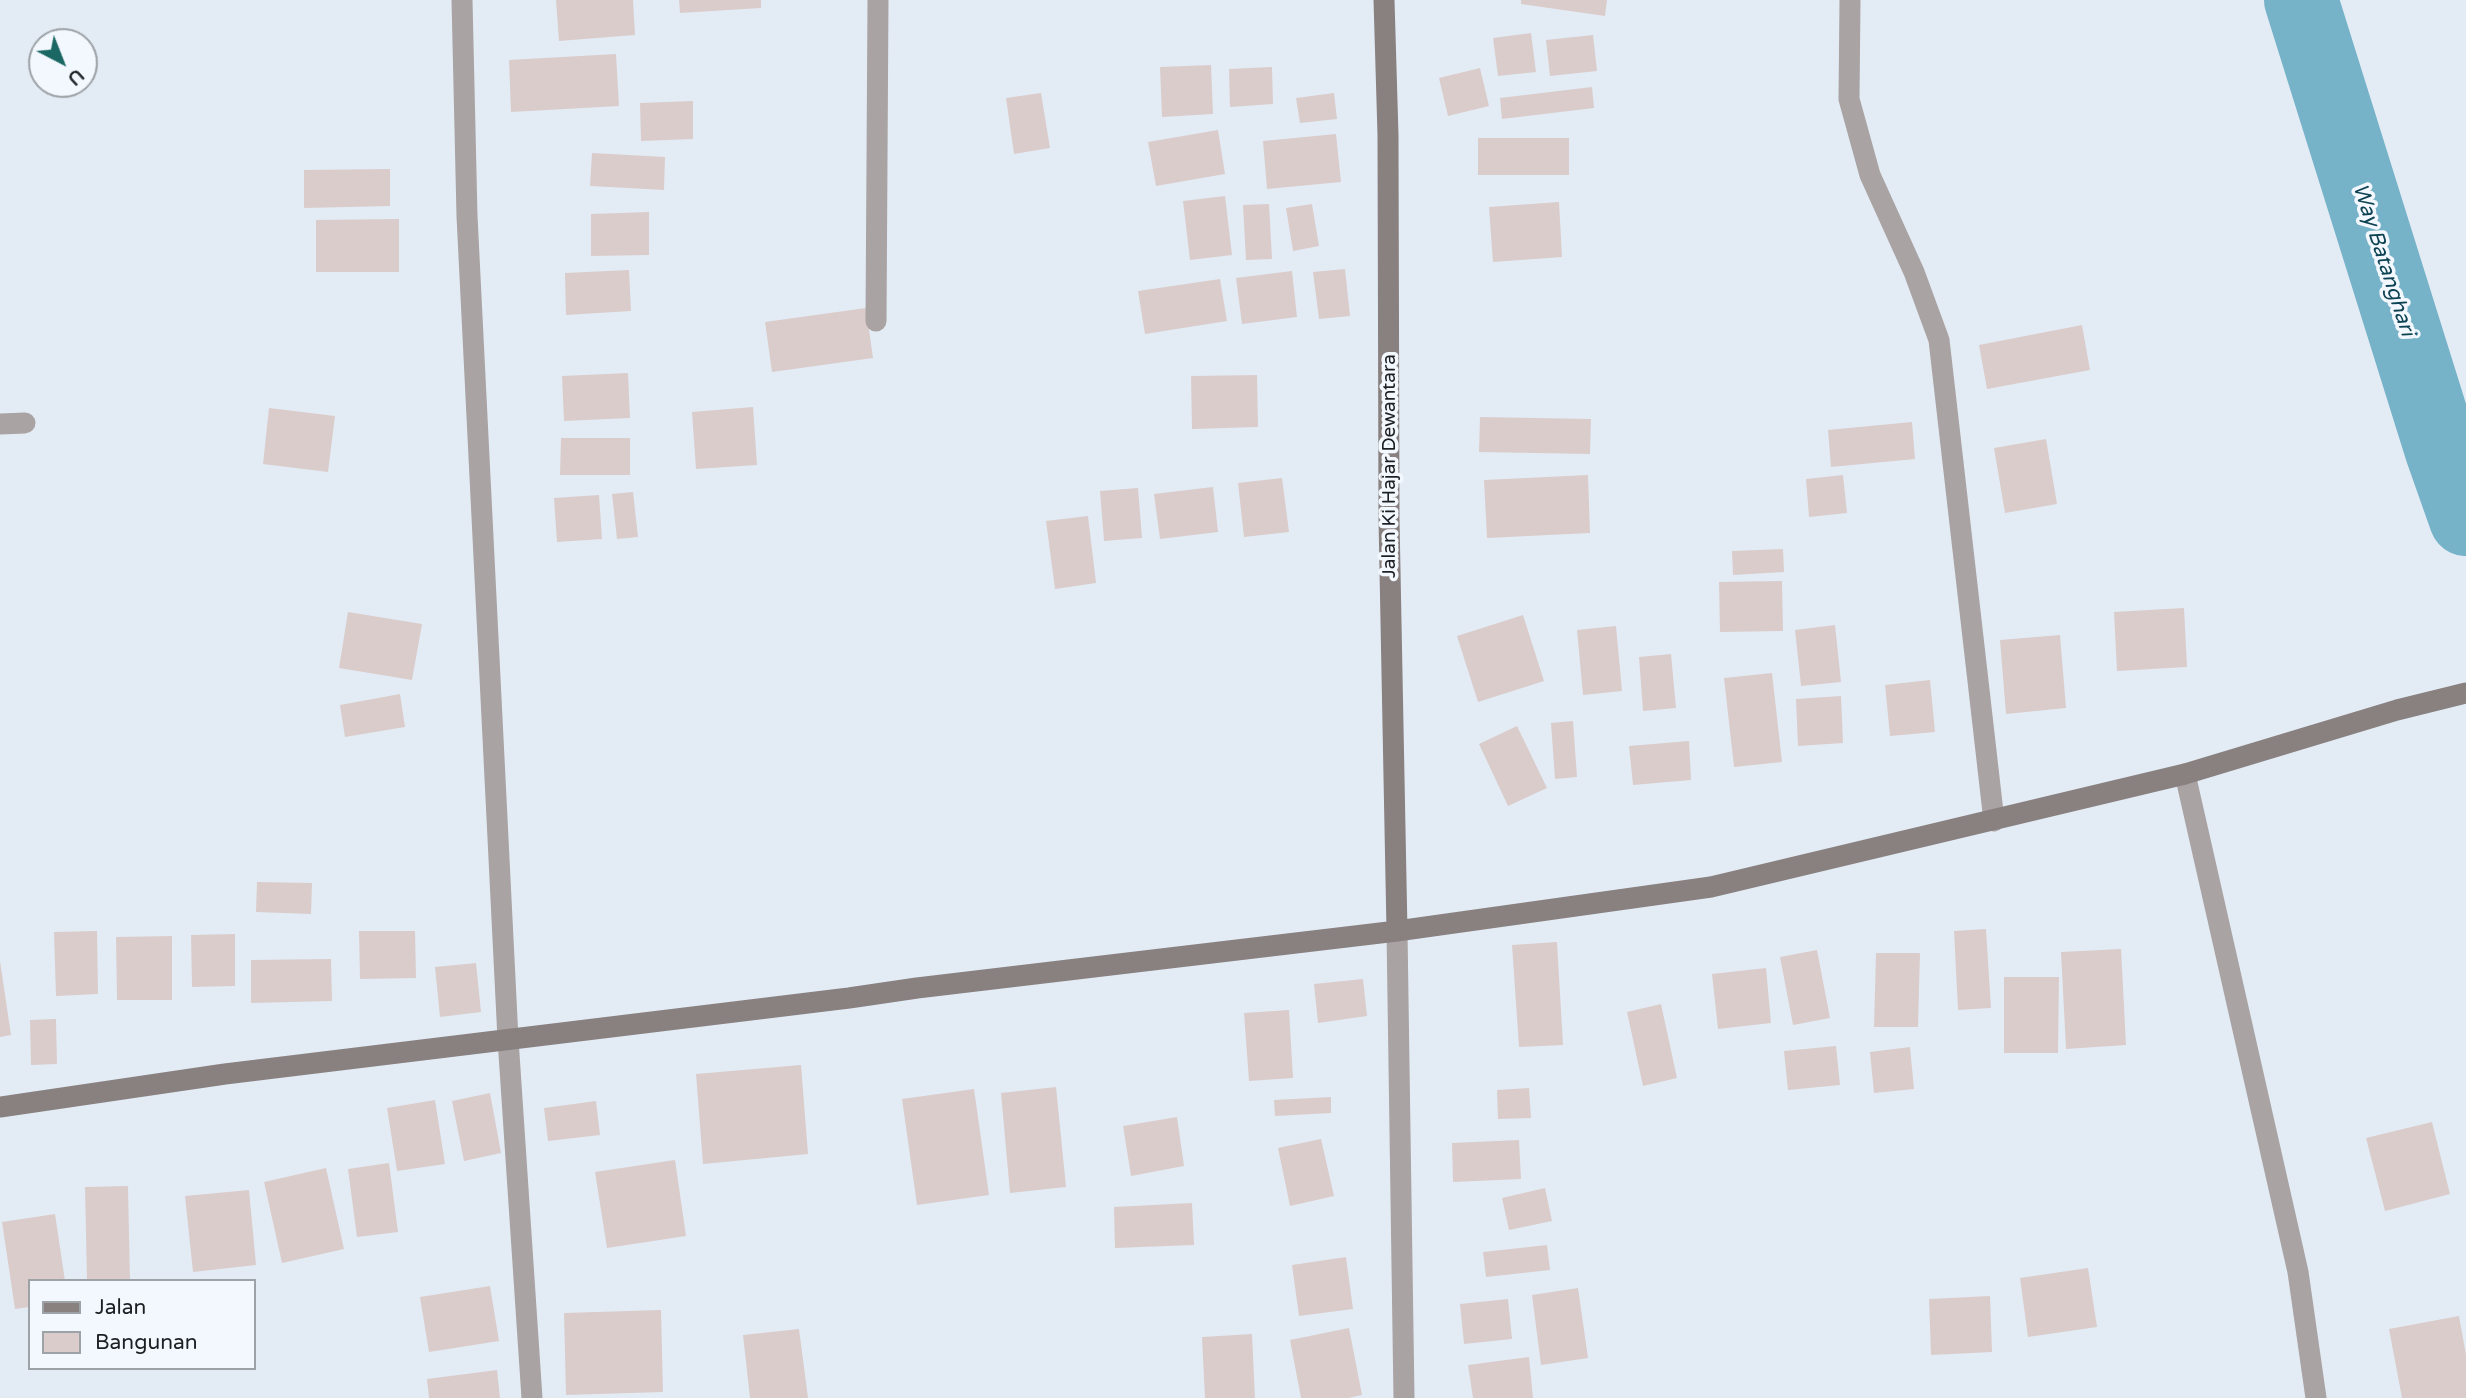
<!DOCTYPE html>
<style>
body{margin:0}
#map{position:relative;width:2466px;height:1398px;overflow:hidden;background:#e3ecf5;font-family:"Varela Round",sans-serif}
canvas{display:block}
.legend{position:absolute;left:28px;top:1279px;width:228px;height:91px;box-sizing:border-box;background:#f3f8fe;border:2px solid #9da2a6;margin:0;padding:9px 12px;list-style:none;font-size:21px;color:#1d2023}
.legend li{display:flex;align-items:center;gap:14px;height:35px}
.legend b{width:35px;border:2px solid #9da2a6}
.north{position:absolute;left:28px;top:28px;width:70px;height:70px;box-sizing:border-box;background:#f3f8fe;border:2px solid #9da2a6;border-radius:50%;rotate:138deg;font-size:19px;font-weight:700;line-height:28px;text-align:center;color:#1d2023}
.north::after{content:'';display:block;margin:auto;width:24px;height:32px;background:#1a6764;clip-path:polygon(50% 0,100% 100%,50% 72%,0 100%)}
</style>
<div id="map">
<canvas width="2466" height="1398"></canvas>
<ul class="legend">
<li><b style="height:9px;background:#898080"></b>Jalan</li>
<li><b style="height:19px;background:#dacccb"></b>Bangunan</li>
</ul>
<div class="north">U</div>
</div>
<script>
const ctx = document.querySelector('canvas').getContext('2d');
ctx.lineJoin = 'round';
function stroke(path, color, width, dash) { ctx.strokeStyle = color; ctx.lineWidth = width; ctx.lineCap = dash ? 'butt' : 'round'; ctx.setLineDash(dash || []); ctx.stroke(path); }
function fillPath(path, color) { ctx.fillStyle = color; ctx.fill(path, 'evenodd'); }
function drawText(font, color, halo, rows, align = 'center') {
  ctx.font = font + ' "Varela Round",sans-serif'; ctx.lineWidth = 7; ctx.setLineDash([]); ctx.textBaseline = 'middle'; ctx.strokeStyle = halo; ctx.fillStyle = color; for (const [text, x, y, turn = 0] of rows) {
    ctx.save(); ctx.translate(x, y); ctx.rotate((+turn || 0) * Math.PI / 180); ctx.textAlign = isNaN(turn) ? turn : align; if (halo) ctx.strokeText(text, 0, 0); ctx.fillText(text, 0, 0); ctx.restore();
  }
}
const river = new Path2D(`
 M2301,0L2442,451L2466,519`);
const building = new Path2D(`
 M556,0H633L635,35L559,41Z
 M679,0H761V8L680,13Z
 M1521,0H1607L1605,16L1521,4Z
 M1531,33L1536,72L1498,76L1493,38Z
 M1593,35L1597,71L1550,76L1546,40Z
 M616,54L619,106L511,112L509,60Z
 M1211,65L1213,114L1162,117L1160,67Z
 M1272,67L1273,104L1230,107L1229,69Z
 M1480,68L1489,106L1448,116L1439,78Z
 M1592,87L1594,108L1502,119L1500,98Z
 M1041,93L1050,148L1014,154L1006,98Z
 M1334,93L1337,119L1300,123L1296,98Z
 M693,101V139L641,141L640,103Z
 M1218,130L1225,174L1156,186L1148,142Z
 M1336,134L1341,182L1267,189L1263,141Z
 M1478,138H1569V175H1478Z
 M592,153L665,157L664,190L590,186Z
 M390,169V206L304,208V170Z
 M1225,196L1232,255L1190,260L1183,201Z
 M1559,202L1562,257L1493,262L1489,207Z
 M1269,204L1272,259L1246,260L1243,205Z
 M1312,204L1319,246L1293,251L1286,208Z
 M649,212V255L591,256V214Z
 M399,219V272H316V220Z
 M1345,269L1350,316L1319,319L1313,272Z
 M629,270L631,311L566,315L565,273Z
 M1292,271L1297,317L1242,324L1236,278Z
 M1220,279L1227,321L1145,334L1138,291Z
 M866,308L873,358L772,372L765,322Z
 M2082,325L2090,370L1987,389L1979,345Z
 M628,373L630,418L564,421L562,376Z
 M1257,375L1258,427L1192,429L1191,376Z
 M753,407L757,465L696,469L692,412Z
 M269,408L335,416L328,472L263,464Z
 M1480,417L1591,419L1590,454L1479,452Z
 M1912,422L1915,459L1831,467L1828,430Z
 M561,438H630V475H560Z
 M2046,439L2057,504L2005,513L1994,448Z
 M1588,475L1590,533L1487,538L1484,480Z
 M1843,475L1847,513L1809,517L1806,479Z
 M1282,478L1289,532L1244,537L1238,483Z
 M1213,487L1218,532L1160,539L1154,494Z
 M1138,488L1142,538L1104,541L1100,491Z
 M633,492L638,537L617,539L612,494Z
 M599,495L602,539L557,542L554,498Z
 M1088,516L1096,583L1055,589L1046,521Z
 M1783,549L1784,572L1733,575L1732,551Z
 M1782,581L1783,631L1720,632L1719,582Z
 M2184,608L2187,667L2117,671L2114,612Z
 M348,612L422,624L412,680L339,668Z
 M1523,615L1544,681L1478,702L1457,636Z
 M1835,625L1841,682L1801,686L1795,630Z
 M1616,626L1622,691L1583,695L1577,630Z
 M2060,635L2066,708L2006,714L2000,640Z
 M1671,654L1676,708L1643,711L1639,657Z
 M1772,673L1782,762L1734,767L1724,678Z
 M1930,680L1935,732L1890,736L1885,685Z
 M400,694L405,727L345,737L340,705Z
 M1841,696L1843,743L1798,746L1796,699Z
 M1573,721L1577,777L1555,779L1551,723Z
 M1517,726L1547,788L1508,806L1479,744Z
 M1689,741L1691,780L1633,785L1629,746Z
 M257,882L312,883L311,914L256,912Z
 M1986,929L1991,1008L1958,1010L1954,931Z
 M97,931L98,994L56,996L54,932Z
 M359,931H415L416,978L360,979Z
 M235,934V986L192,987L191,935Z
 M172,936V1000H117L116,937Z
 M1557,942L1563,1045L1519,1047L1512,945Z
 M2121,949L2126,1045L2066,1049L2061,952Z
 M1817,950L1830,1018L1793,1025L1780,957Z
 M1876,953H1920L1918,1027H1874Z
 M331,959L332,1001L251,1003V960Z
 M0,961L11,1035L0,1037Z
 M476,963L481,1012L440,1017L435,967Z
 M1766,968L1771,1023L1718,1029L1712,974Z
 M2004,977H2059L2058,1053H2004Z
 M1363,979L1367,1016L1318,1023L1314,984Z
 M1661,1004L1677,1078L1643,1086L1627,1012Z
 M1289,1010L1293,1078L1249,1081L1244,1013Z
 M56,1019L57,1064L31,1065L30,1020Z
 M1836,1046L1840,1085L1788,1090L1784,1051Z
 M1910,1047L1914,1089L1874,1093L1870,1052Z
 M801,1065L808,1154L703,1164L696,1074Z
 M1056,1087L1066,1187L1010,1193L1001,1093Z
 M1529,1088L1531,1118L1498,1119L1497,1090Z
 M974,1089L989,1195L917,1205L902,1099Z
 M490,1093L501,1153L464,1161L452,1101Z
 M1331,1097V1113L1275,1116L1274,1100Z
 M435,1100L445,1164L397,1171L387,1108Z
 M596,1101L600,1135L548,1141L544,1108Z
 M1177,1117L1184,1166L1131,1176L1123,1126Z
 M2432,1122L2450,1194L2385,1211L2366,1138Z
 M1321,1139L1334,1196L1290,1206L1278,1148Z
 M1519,1140L1521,1179L1453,1182L1452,1143Z
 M675,1160L686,1236L607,1248L595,1172Z
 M389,1163L398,1232L357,1237L348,1169Z
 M326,1168L344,1249L282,1263L264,1182Z
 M128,1186L130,1281H87L85,1187Z
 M1545,1188L1552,1221L1509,1230L1502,1198Z
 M249,1190L256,1265L193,1272L185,1196Z
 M1192,1203L1194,1245L1115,1248L1114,1207Z
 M55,1214L65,1281H30V1307L15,1309L2,1222Z
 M1547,1245L1550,1270L1486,1277L1483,1252Z
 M1346,1257L1353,1309L1299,1316L1292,1265Z
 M2088,1268L2097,1327L2028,1337L2020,1278Z
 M490,1286L499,1341L429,1352L420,1297Z
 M1578,1288L1588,1358L1541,1365L1532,1295Z
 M1990,1296L1992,1352L1931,1355L1929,1299Z
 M1508,1299L1512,1339L1464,1344L1460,1304Z
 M661,1310L663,1392L566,1395L564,1313Z
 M2459,1316L2466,1355V1398H2402L2389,1329Z
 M1349,1328L1362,1395L1348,1398H1301L1290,1340Z
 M799,1329L808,1398H750L743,1335Z
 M1252,1334L1255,1398H1205L1202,1337Z
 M1529,1357L1533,1398H1473L1468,1365Z
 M497,1370L500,1398H429L427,1379Z`);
const street = new Path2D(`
 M462,0L467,216L508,1039L532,1398
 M1850,0L1849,99L1870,175L1914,272L1939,340L1994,821
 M876,321L878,0
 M0,424L25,423
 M2185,774L2298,1272L2316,1398
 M1397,931L1404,1398`);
const secondary = new Path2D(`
 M1384,0L1388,135L1389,519L1397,931
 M0,1107L225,1074L849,998L917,988L1397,931L1711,887L2185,774L2397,710L2466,693`);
const streetNames = [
 ["Jalan Ki Hajar Dewantara",1390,466,-90]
];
const waterNames = [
 ["Way Batanghari",2383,260,72]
];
stroke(river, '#76b2c8', 74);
fillPath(building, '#dacccb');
stroke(street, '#a9a3a3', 21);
stroke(secondary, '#898080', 21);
drawText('19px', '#1d2023', '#f3f8fe', streetNames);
drawText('italic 21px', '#0e4353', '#f3f8fe', waterNames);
</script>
